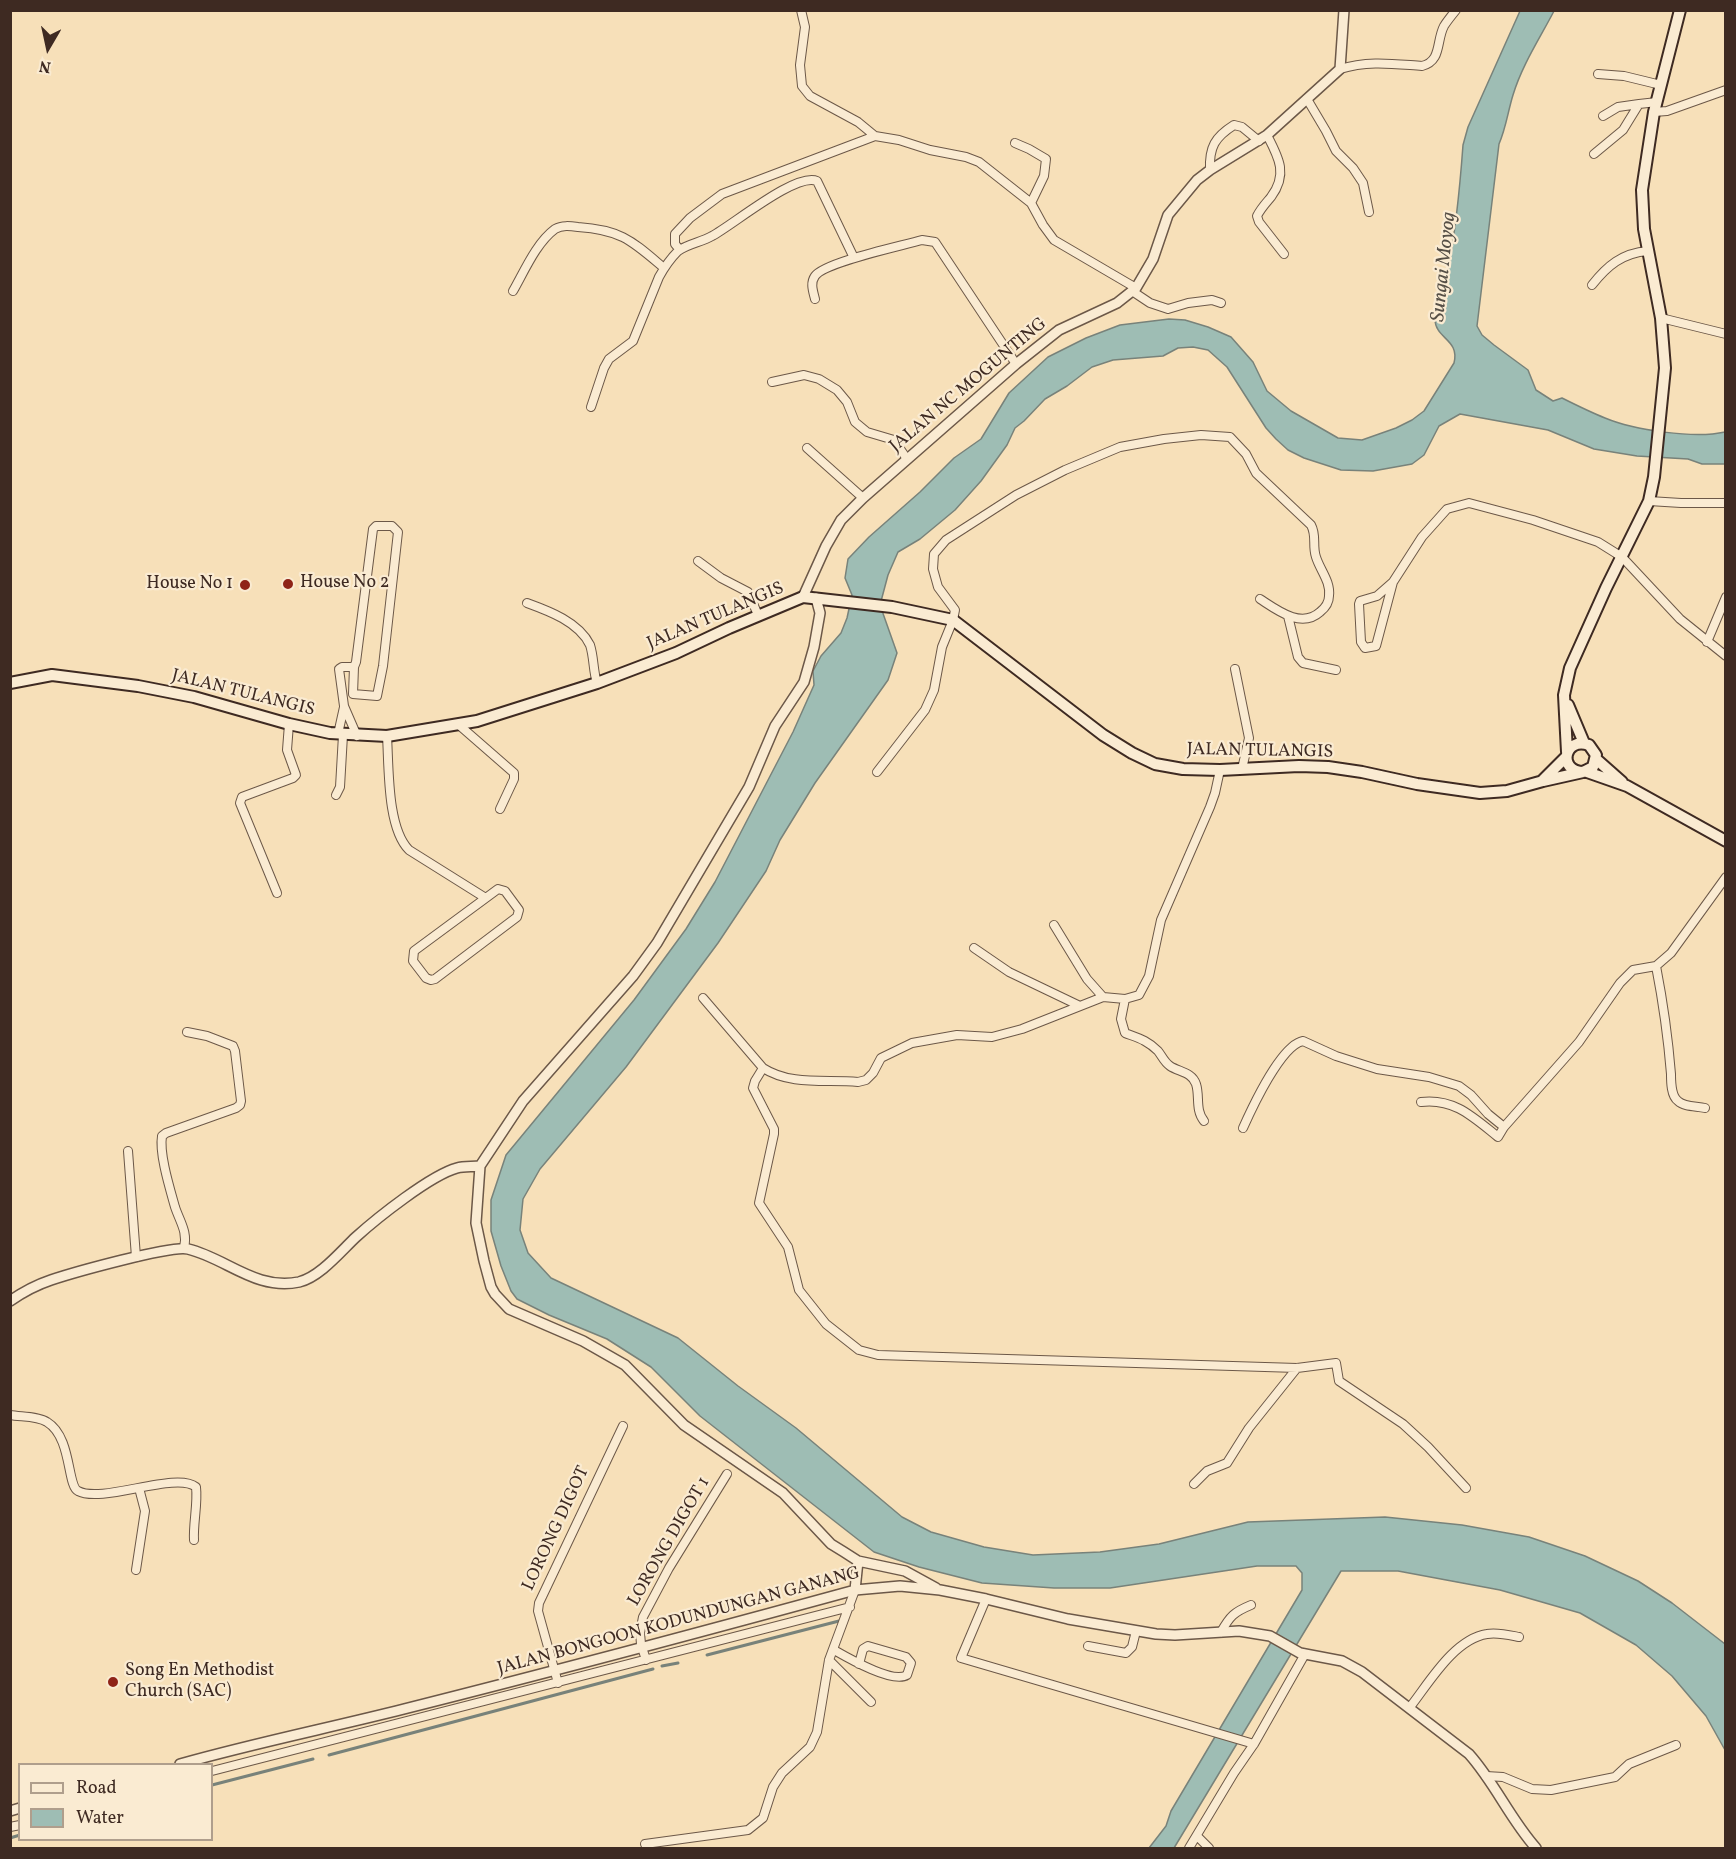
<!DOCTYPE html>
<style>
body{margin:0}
#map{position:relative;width:1736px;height:1859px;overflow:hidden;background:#f7e0b9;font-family:Vollkorn,serif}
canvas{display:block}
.frame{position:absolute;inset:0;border:12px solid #3e2a22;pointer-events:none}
.legend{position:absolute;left:18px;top:1763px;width:195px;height:78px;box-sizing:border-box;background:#faebd2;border:2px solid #af9e8c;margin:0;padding:8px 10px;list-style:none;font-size:18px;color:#3e2a22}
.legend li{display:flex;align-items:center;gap:12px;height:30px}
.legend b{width:30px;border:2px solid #af9e8c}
.north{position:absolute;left:18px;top:18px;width:60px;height:60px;-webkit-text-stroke:4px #faebd2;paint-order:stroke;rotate:189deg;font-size:16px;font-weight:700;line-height:24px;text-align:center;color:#3e2a22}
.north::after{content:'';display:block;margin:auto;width:21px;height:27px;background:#3e2a22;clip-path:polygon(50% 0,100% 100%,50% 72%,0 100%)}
</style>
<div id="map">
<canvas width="1736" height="1859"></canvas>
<div class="frame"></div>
<ul class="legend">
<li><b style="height:8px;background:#faebd2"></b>Road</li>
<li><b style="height:16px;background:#9ebdb4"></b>Water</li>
</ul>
<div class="north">N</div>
</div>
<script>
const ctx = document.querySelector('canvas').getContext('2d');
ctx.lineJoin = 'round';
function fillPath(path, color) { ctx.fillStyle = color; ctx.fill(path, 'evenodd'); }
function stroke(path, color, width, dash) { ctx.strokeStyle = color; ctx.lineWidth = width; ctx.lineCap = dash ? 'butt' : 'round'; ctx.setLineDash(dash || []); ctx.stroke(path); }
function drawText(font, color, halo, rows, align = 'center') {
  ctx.font = font + ' Vollkorn,serif'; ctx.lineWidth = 4.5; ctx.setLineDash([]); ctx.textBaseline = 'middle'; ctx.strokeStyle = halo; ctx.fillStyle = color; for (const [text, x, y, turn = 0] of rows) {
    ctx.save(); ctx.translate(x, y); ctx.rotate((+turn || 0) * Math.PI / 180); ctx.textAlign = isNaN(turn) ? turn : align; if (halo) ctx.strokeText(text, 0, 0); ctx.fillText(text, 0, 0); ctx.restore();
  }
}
const water = new Path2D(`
 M1520,11H1554C1540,38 1522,65 1513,95C1508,111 1506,128 1499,144L1477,326L1482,335L1494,345L1528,370L1536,390L1553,401L1562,398C1576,405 1590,412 1605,418C1634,430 1694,439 1725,432V464H1702L1688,459L1637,456L1594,449L1548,430L1460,414L1439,426L1424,455L1412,464L1373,471L1341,470L1304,458L1288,450L1276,439L1266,428L1227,367L1208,350L1193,347L1178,348L1163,356L1113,360L1092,367L1067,386L1045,399L1024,421L1015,428L1007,445L981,481L955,510L920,539L898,552L888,575L880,605L897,653L888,680L815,783L780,840L766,871L718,943L626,1067L540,1169L523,1199L520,1230L528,1253L551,1278L678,1338L738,1386L796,1428L902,1517L931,1532L984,1547L1033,1555L1100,1552L1159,1544L1248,1522L1385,1517L1462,1525L1529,1537L1585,1556L1638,1581L1672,1603L1725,1644V1750L1706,1716L1672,1676L1636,1645L1580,1613L1500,1590L1398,1571H1341L1174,1848H1149L1166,1826L1171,1811L1302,1590V1573L1296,1566H1257L1110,1588H1054L982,1583L919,1567L874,1552L700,1416L651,1367L607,1339L549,1315L517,1299L511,1291L501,1266L491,1231V1200L506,1155L634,1000L686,929L715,882L793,732L814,685L813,671L821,656L841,633L847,618L852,595L845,578L848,559L869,537L920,492L954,458L981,439L1009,393L1048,357L1086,338L1120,325L1169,319L1185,320L1208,327L1231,337L1253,362L1267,391L1291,411L1338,438L1362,440L1396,428L1412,420L1424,411L1454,363C1460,339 1435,339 1435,319C1434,302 1445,286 1448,270C1456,229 1460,186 1463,145L1468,127Z`);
const stream = new Path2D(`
 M707,1655L839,1621
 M662,1666L678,1663
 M329,1755L653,1669
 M212,1785L313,1759
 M10,1838L20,1835`);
const minor = new Path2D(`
 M801,10L805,27L800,65L802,86L810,96L858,122L875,136L899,140L930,150L966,157L979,162L1031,203L1043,225L1054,240L1136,288
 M1340,69C1368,60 1394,64 1422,66C1442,61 1436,41 1444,26C1447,21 1452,15 1456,10
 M1598,74L1624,76L1661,85
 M1307,99L1326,131L1336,151L1353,168L1363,183L1369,212
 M1654,112L1667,111L1726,90
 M1603,116L1618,107L1639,104
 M1267,135C1279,158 1288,174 1271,197C1266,203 1261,208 1257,216L1259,222L1284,254
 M1015,143L1029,149L1046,159L1044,176L1031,203
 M1594,154L1623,130L1639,104L1657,102
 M1210,170C1209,147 1215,137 1234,125L1242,127L1259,141
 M680,250L675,244V234L690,218L722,194L875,136
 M1592,285C1607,266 1622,253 1648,251
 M513,291C524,272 536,243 555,229C562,225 570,226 578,227C622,230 632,241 664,268
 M1132,291L1150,303L1168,309L1188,303L1212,300L1221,303
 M815,299C813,291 810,283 815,276C825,262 902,246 922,240L935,242L1016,364
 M1661,318L1726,334
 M772,382L804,375L819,379L837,390L847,402L855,422L867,432L894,440L907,459
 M591,407L604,368L609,359L633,341L659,277C664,268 671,258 678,251C687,244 702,242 712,236C733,225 796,172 817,181L854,258
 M807,448L863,498
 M1649,501L1681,503H1726
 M698,561L721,578L748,592L758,615
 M1393,582L1377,596L1360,601L1359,604L1361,642L1365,648L1376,646L1393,582L1422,537L1447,509L1469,503L1533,520L1598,542L1622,557L1680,619L1726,656
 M527,603C549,611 579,622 590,645C594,657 593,671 597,683
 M1288,616L1298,657L1303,663L1336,670
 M1707,642L1726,597
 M354,667L353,694L377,696L383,666L398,532L392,526H376L373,529L356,662L354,667H342L339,669L344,706L357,736
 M1235,669L1249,738L1242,769
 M459,725L514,773V779L500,809
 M338,734L344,707
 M387,736C389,768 387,828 409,850L484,897
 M877,772L925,710L934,690L942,647L953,620L955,610L938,587L933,569L934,554L946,540L1016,495L1065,470L1120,447L1164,439L1201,435L1230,437L1246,454L1256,473L1311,525C1317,536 1312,545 1316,557C1320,570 1331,582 1329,596C1329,603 1325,608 1320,612C1301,629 1277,610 1260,599
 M336,795L340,787L343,735
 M498,889L505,891L519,910L517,917L435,979L431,980L426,978L413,961L414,951Z
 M277,893L240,803L242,797L293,778L296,775L287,750L289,724
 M1054,925L1087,979L1103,997
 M974,948L1009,972L1080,1006
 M1656,966C1663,1002 1668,1037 1671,1074C1671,1082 1671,1096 1678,1101C1684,1107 1697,1106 1705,1108
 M703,998L763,1068C791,1086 826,1079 858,1082L866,1080L873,1073L881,1058L912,1043L957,1035L992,1037L1022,1029L1103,997L1125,999L1139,995L1149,976L1161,920L1210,807L1215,793L1220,770
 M1125,999L1121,1019L1125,1033C1138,1038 1147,1040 1158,1051C1162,1056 1164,1062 1170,1066C1179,1072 1192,1072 1196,1084C1200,1096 1195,1110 1204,1121
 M763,1068L755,1081L753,1088L774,1129V1134L759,1203L788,1247L799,1290L826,1324L859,1350L878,1355L1297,1368L1336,1363L1339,1381L1403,1424L1428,1447L1466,1488
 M1421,1102C1454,1098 1473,1117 1498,1137L1504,1127L1579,1042L1620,983L1633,970L1656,966L1671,953L1726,877
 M1243,1128C1252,1108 1281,1045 1303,1041L1336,1056L1377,1069L1429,1077L1459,1086L1471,1095L1488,1114L1504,1127
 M128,1151L136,1257
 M184,1248C188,1232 180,1222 175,1207C170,1189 159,1154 162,1136L166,1133L236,1108L240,1105L241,1101L235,1051L233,1046L207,1036L187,1032
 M10,1415C21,1417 38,1416 47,1422C72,1437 67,1486 78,1491C102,1504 176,1471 196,1487C198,1504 193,1523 194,1540
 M1194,1484L1207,1471L1227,1463L1249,1428L1297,1368
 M136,1570L145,1511L139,1488
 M986,1599L961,1658L1254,1744
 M1221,1632C1230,1616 1234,1612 1251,1605
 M1088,1646L1126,1653L1132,1647L1136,1631
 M834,1650C848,1658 893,1684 907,1675L911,1663L906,1657L868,1646L863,1649L859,1664
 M646,1660L641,1644L640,1633L643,1617L669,1568L727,1474
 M829,1660L871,1702
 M558,1683L538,1611L539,1603L623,1426
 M1410,1707C1429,1683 1454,1639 1487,1634C1497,1632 1509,1635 1519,1637
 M212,1771C424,1715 637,1662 850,1607
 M1486,1776L1503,1777L1532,1789L1551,1790L1615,1777L1629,1764L1676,1745
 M10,1827L20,1825
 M1197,1836L1209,1848
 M645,1844L748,1830L763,1818L773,1787L782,1773L810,1747L817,1732L829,1660L855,1590
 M1189,1848L1234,1773L1254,1744L1305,1654`);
const tertiary = new Path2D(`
 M803,597L826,546L841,520L863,498L1016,364L1059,330L1117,303L1136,288L1153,259L1168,215L1197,180L1210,170L1267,135L1340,69L1344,10
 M816,598L820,613L814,647L804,682L775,726L749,787L657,943L633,976L523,1101L480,1166L476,1223L484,1261L491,1287L495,1294L509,1309L583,1341L625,1365L684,1425L783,1493L831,1544L844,1552L858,1561L905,1571L936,1588
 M10,1301C23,1292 36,1285 51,1280C72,1273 171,1245 188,1249C226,1258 256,1291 299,1282C320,1277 341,1251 356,1237C377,1218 431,1175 457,1168C464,1166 473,1167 480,1166
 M855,1590L858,1561
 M180,1764C254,1743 329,1728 404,1709C555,1671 705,1631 855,1590L900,1586L940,1590L986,1599L1068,1619L1156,1634L1175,1635L1239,1631L1270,1636L1300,1653L1342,1661L1362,1672L1469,1754C1495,1783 1510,1819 1536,1848
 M10,1811L20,1808`);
const secondary = new Path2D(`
 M10,683L52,675L138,686L194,697L289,724L330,733L387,736L477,721L597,683L676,653L729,628L803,597L892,607L953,620L1103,735L1132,753L1155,764L1183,769L1220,770L1299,766L1328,767L1362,772L1417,784L1480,793L1507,791L1543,781L1583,772L1593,767L1596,755L1589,745C1564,736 1557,771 1583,772
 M1568,705L1584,743
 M1567,752L1564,695L1570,668L1606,588L1649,501L1654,477L1665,368L1661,318L1644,229L1642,190L1654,112L1680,10
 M1596,759L1622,782
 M1587,772L1627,786L1726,841
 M1543,780L1566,757`);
const markers = [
 [288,584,6,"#8f2418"],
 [245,585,6,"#8f2418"],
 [113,1682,6,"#8f2418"]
];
const streetNames = [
 ["JALAN NC MOGUNTING",969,386,-40],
 ["JALAN TULANGIS",716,617,-23],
 ["JALAN TULANGIS",243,694,14],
 ["JALAN TULANGIS",1260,752,1],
 ["LORONG DIGOT",557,1529,-65],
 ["LORONG DIGOT 1",670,1542,-60],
 ["JALAN BONGOON KODUNDUNGAN GANANG",679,1622,-15]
];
const poiNames = [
 ["House No 2",300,584],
 ["House No 1",233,585,"right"],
 ["Song En Methodist",125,1672],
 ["Church (SAC)",125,1693]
];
const waterNames = [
 ["Sungai Moyog",1445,267,-84]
];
fillPath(water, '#9ebdb4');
stroke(water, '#78827a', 1.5);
stroke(stream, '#78827a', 3);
stroke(minor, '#6c5848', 10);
stroke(tertiary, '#6c5848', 12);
stroke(secondary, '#3e2a22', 14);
stroke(minor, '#faebd2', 8);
stroke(tertiary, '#faebd2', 9);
stroke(secondary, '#faebd2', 10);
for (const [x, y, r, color] of markers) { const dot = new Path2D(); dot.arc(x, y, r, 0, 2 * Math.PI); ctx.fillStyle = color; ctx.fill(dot); stroke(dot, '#faebd2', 2); }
drawText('18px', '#3e2a22', '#faebd2', streetNames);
drawText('18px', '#3e2a22', '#faebd2', poiNames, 'left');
drawText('italic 20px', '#564f46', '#faebd2', waterNames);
</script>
